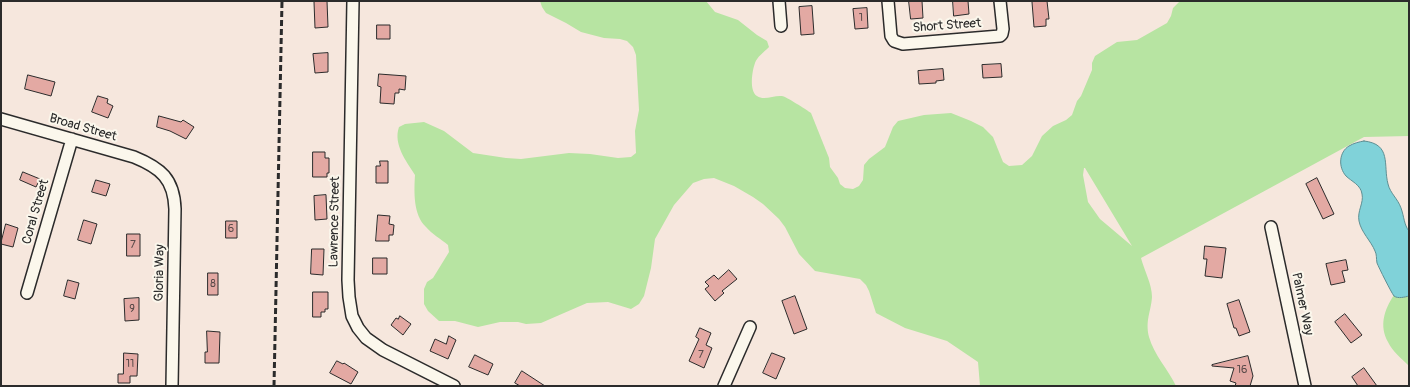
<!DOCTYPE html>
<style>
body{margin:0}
#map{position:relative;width:1410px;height:387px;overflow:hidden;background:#f6e7dd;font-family:Pangolin,sans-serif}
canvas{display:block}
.frame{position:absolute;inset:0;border:2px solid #2b2b2b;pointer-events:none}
</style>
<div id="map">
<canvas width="1410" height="387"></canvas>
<div class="frame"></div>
</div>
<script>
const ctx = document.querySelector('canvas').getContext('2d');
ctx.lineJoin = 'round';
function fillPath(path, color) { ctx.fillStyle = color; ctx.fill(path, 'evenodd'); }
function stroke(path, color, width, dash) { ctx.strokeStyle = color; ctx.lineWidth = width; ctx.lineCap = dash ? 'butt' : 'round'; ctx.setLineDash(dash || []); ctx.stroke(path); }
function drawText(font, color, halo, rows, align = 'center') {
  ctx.font = font + ' Pangolin,sans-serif'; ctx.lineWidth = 4; ctx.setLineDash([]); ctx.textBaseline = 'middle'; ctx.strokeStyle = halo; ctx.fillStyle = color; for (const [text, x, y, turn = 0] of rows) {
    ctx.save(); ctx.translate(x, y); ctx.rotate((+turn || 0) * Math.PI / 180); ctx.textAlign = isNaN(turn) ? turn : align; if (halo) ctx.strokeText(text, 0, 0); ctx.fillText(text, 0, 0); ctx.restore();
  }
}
const green = new Path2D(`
 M540,1H706L715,12L738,20L757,35L767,41L769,47C764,52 757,57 755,63C752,71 749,91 757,96C764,101 774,95 782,96C785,96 807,110 811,113L829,158L830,167L838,178L840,184L845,188L853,189L859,186L863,180L864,165L869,159L885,147L893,127L898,121L924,115L951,113L971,121L983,127L993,137L1003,162L1009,166L1022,165L1032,156L1042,136L1053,126L1066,120L1072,115L1077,101L1081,96L1089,77L1092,70V63L1095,56L1117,42L1137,40L1167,23L1171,16L1173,8L1180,1H1409V136L1364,137L1141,258C1144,270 1152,284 1152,297C1151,312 1145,320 1149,337C1154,355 1168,369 1176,386H980L978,362L947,341L905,328L876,313L869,291L866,285L860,279L815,271L799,254L785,227L779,219L763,204L753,197L734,186L714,178L704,179L693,183L674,205L655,239L651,268L644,296L639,304L631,309L608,302L587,303L541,323L526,324L518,322H500L478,327L455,321H439L428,311L424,304V289L427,282L433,278L449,252L448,245C441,239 432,234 426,227C413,215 414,191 415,175C406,161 393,144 399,127L405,124L424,122L444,131L473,153L506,158L521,159L569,153L590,154L618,158L631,157L636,153L635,131L639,110L636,55L633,47L627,41L620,39L604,38L581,32L566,23L546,13L542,7ZM1084,168H1085L1132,246L1100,219L1088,202L1083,175Z
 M1394,295L1399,298L1409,296V366C1402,359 1392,351 1388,342C1379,326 1384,310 1394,295Z`);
const water = new Path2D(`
 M1364,141C1392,144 1383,165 1388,184C1390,193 1398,199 1401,208C1404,216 1404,225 1409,231V296C1405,297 1398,299 1394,296C1391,292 1379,268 1377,263C1376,258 1377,255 1375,251C1371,241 1361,232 1359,221C1357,211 1364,203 1362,194C1361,185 1351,181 1346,176C1338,167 1339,152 1349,146C1354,143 1359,142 1364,141Z`);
const building = new Path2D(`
 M327,1L328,27L315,28L314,2Z
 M909,1H922L923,18L911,19Z
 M953,1H968L969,14L954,16Z
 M1041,1H1047L1049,19H1046V26L1034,27L1032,2Z
 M812,6L814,34L801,35L799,7Z
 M867,8L868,28L855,29L853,9Z
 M377,25H390V39H377Z
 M328,53V72L315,73L313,54Z
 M1001,64L1002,77L983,78L982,65Z
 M943,69L944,80L936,81V83L919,84L918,71Z
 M379,74L406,76L405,90L399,89V93H395L394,104L380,103L381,87L378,86Z
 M28,75L55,82L51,96L25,89Z
 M98,96L108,99L107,103L113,106L108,118L92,112Z
 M159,116L181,122L183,120L194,127L186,139L170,131L157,127Z
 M313,152H325V158H329V173H327V177H313Z
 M380,161H388V183H376V166H380Z
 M23,172L40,179L36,187L20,180Z
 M1317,178L1334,214L1323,219L1306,184Z
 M96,180L110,184L106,196L92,192Z
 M326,195L327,219L315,220L314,196Z
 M378,215L390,216L389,224L394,225L393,235H389V241H376Z
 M84,220L97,224L91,244L78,240Z
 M226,221H237V238H226Z
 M6,224L18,228L13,247L1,244Z
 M127,234H140V256H127Z
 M1205,246L1226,248L1222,278L1205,276L1207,259H1204Z
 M312,249H324L323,275L311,274Z
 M373,258H387V274H373Z
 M1346,260L1348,270L1342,271L1345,282L1331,285L1326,264Z
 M729,270L737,279L722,291L724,293L715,301L705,289L709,286L705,282L714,275L718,279Z
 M208,273H218V295H208Z
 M68,280L79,283L75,299L64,296Z
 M313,292H328V309H325V312H321V317H313Z
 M795,296L807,329L794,334L782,301Z
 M139,298V320L125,321L124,299Z
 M1239,300L1250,332L1239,336L1236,328H1234L1227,304Z
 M1345,314L1362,335L1351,343L1335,322Z
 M400,316L411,324L403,335L391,325L396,318L398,319Z
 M700,328L711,333L706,345L712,348L704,368L689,361L699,339L696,337Z
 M207,331L220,332L219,363H205V352H207Z
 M449,336L456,340L448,359L430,351L435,339L446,344Z
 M124,353L138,354L137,376H130V383H118V374H123Z
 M772,353L785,358L776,379L763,373Z
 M475,355L493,364L488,375L469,367Z
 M1248,356L1253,376L1250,386H1235L1236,383L1230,381L1234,368L1212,366V365Z
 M337,361L343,364L344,363L358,372L351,384L330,373Z
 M1364,368L1377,386H1358L1352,377Z
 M522,371L545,386H520L515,383Z`);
const street = new Path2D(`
 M353,1L348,280L349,297L352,316L358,328L366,338L383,350L454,386
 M779,1L781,26
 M888,1L891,36L894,41L903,44L1000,36L1002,34L1003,29L1000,1
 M1,119L134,157C161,168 174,179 175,209L172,386
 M1271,227L1305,386
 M27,293L72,139
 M724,386L750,327`);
const rail = new Path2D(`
 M274,386L282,1`);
const numberNames = [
 ["1",861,18],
 ["6",231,229],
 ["7",133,245],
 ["8",213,284],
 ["9",132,309],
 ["7",701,355],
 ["11",130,364],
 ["16",1242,370]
];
const streetNames = [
 ["Short Street",947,26,-4],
 ["Broad Street",83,128,16],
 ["Coral Street",36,212,-74],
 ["Lawrence Street",335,222,-89],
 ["Gloria Way",160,273,-89],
 ["Palmer Way",1302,304,78]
];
fillPath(green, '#b7e4a2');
fillPath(water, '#80d2d9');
stroke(water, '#5e8f93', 1);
fillPath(building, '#e3a9a3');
stroke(building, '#2b2b2b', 1);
stroke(street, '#2b2b2b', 14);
stroke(street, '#fbf7ec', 11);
stroke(rail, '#2b2b2b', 3, [6, 3]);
drawText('11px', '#594a49', null, numberNames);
drawText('13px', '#2b2b2b', '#fbf7ec', streetNames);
</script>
